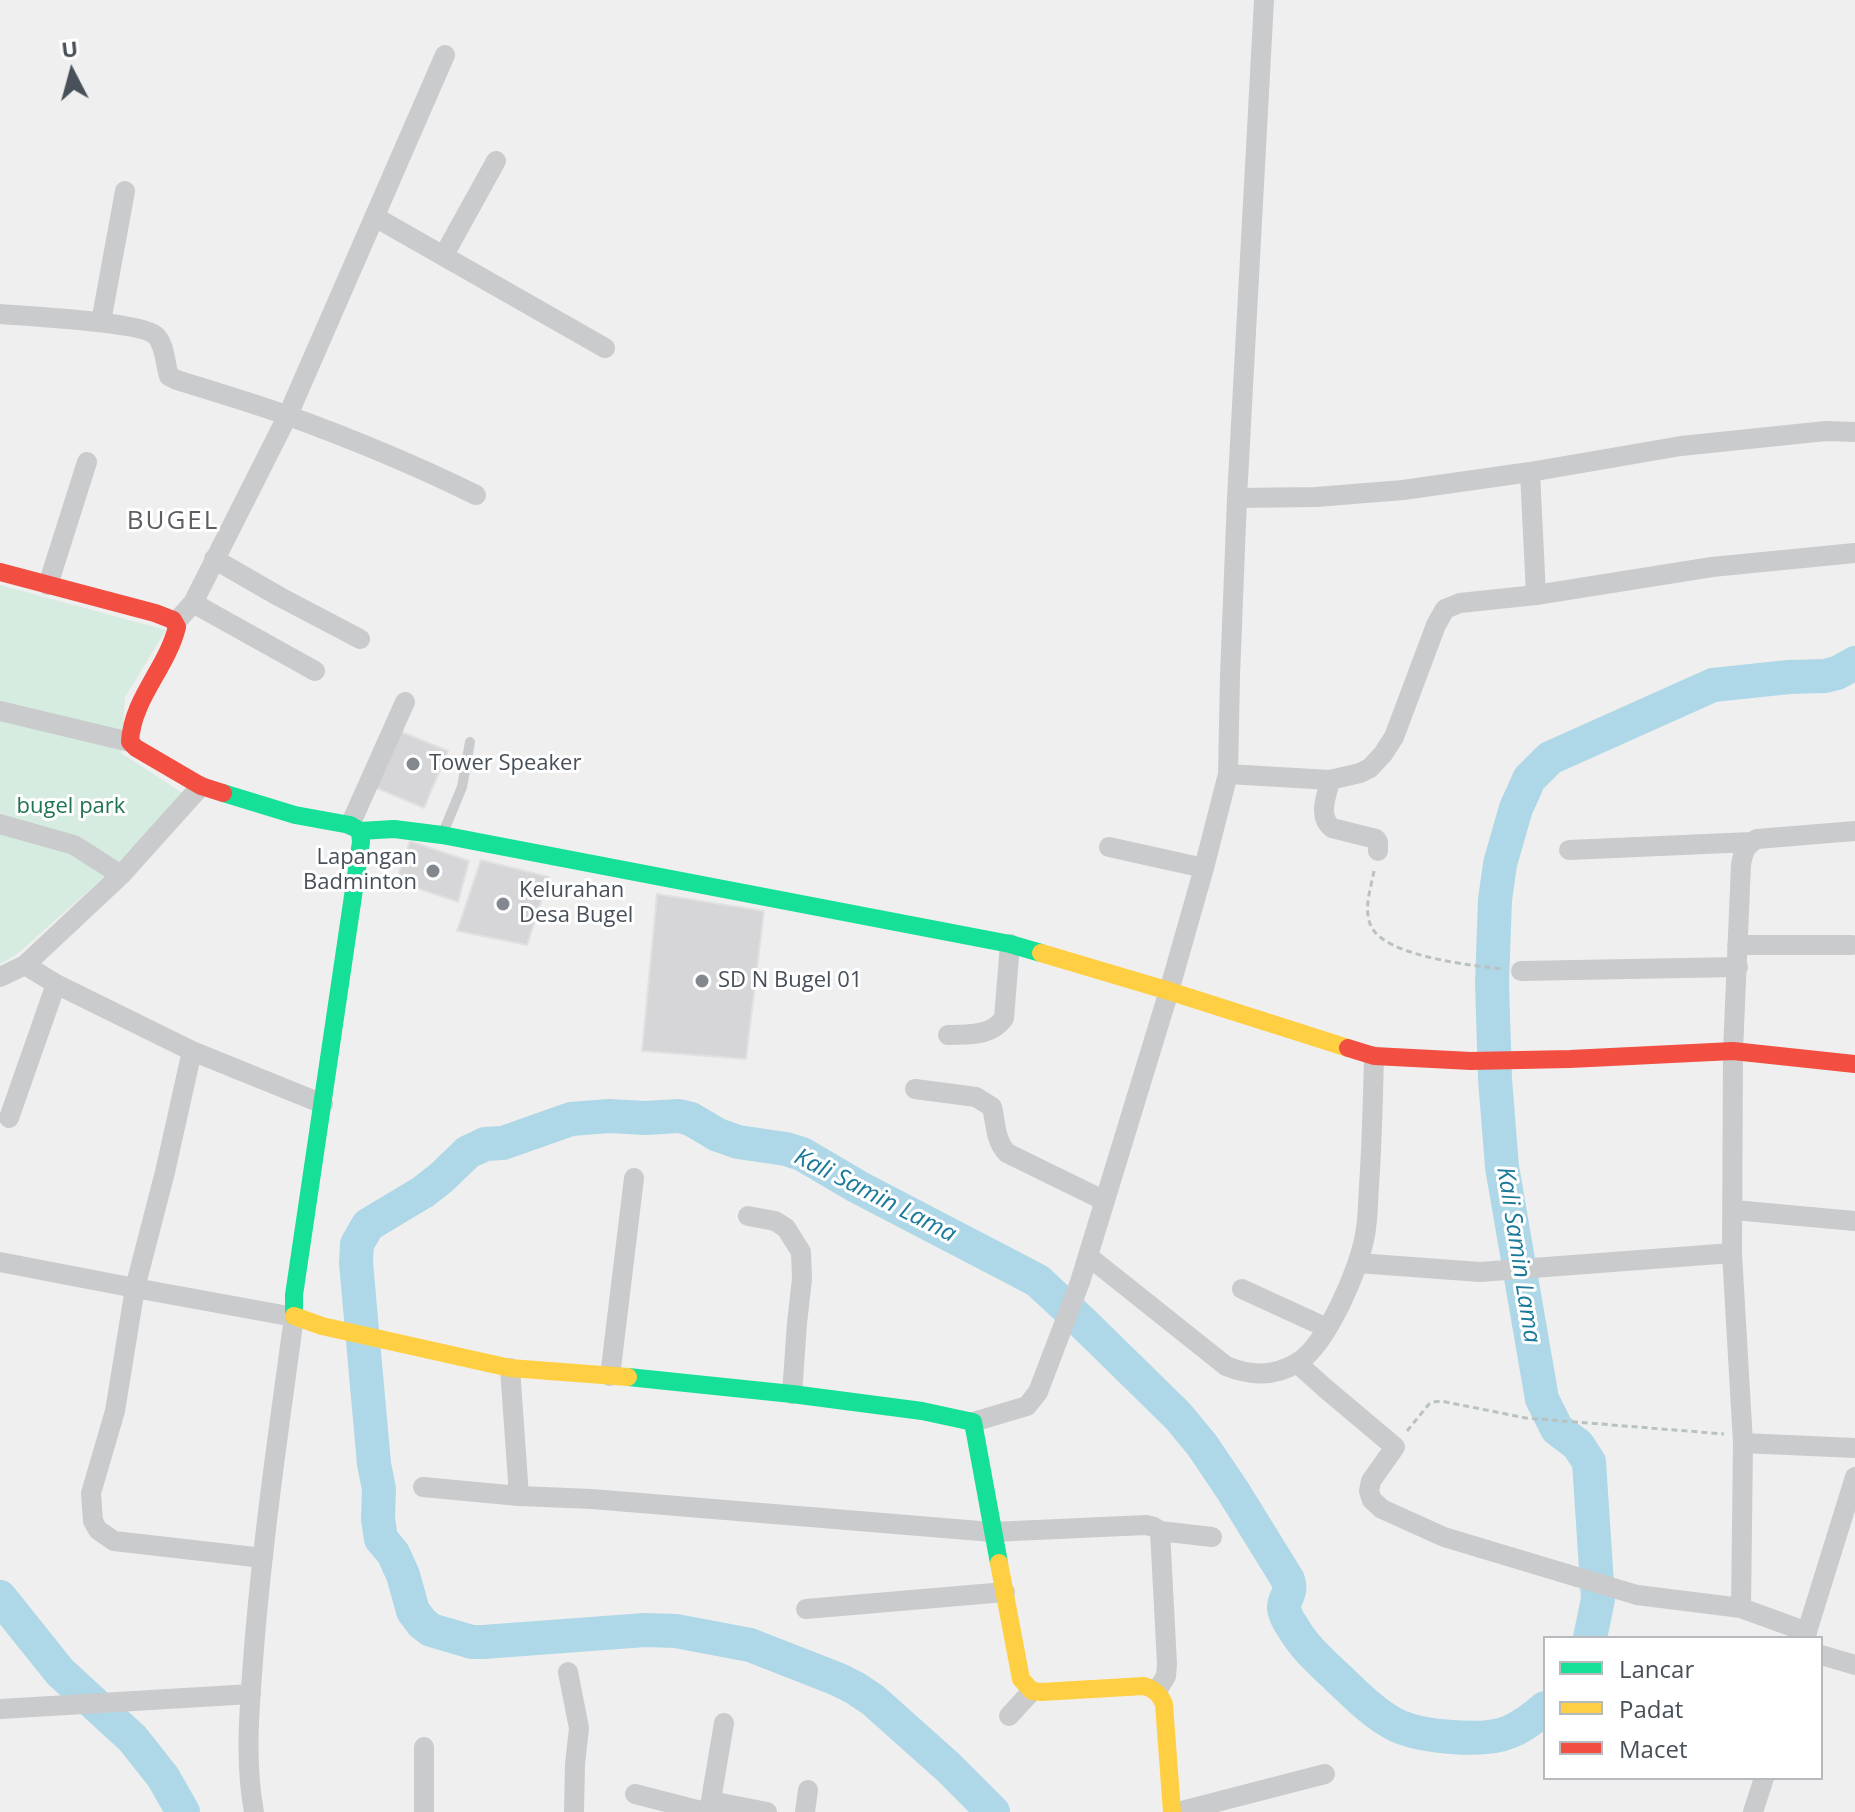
<!DOCTYPE html>
<style>
body{margin:0}
#map{position:relative;width:1855px;height:1812px;overflow:hidden;background:#f0efef;font-family:"Open Sans",sans-serif}
canvas{display:block}
.legend{position:absolute;left:1543px;top:1636px;width:280px;height:144px;box-sizing:border-box;background:#fff;border:2px solid #b6b9bd;margin:0;padding:10px 14px;list-style:none;font-size:24px;color:#48515a}
.legend li{display:flex;align-items:center;gap:16px;height:40px}
.legend b{width:40px;border:2px solid #b6b9bd}
.north{position:absolute;left:32px;top:32px;width:80px;height:80px;-webkit-text-stroke:6px #fff;paint-order:stroke;rotate:354deg;font-size:22px;font-weight:700;line-height:32px;text-align:center;color:#48515a}
.north::after{content:'';display:block;margin:auto;width:28px;height:36px;background:#48515a;clip-path:polygon(50% 0,100% 100%,50% 72%,0 100%)}
</style>
<div id="map">
<canvas width="1855" height="1812"></canvas>
<ul class="legend">
<li><b style="height:10px;background:#16e098"></b>Lancar</li>
<li><b style="height:10px;background:#ffcf43"></b>Padat</li>
<li><b style="height:10px;background:#f24e42"></b>Macet</li>
</ul>
<div class="north">U</div>
</div>
<script>
const ctx = document.querySelector('canvas').getContext('2d');
ctx.lineJoin = 'round';
function fillPath(path, color) { ctx.fillStyle = color; ctx.fill(path, 'evenodd'); }
function stroke(path, color, width, dash) { ctx.strokeStyle = color; ctx.lineWidth = width; ctx.lineCap = dash ? 'butt' : 'round'; ctx.setLineDash(dash || []); ctx.stroke(path); }
function drawText(font, color, halo, rows, align = 'center') {
  ctx.font = font + ' "Open Sans",sans-serif'; ctx.lineWidth = 6; ctx.setLineDash([]); ctx.textBaseline = 'middle'; ctx.strokeStyle = halo; ctx.fillStyle = color; for (const [text, x, y, turn = 0] of rows) {
    ctx.save(); ctx.translate(x, y); ctx.rotate((+turn || 0) * Math.PI / 180); ctx.textAlign = isNaN(turn) ? turn : align; if (halo) ctx.strokeText(text, 0, 0); ctx.fillText(text, 0, 0); ctx.restore();
  }
}
const green = new Path2D(`
 M0,585L166,630L125,697L121,753L184,794L103,878L16,955L0,964Z`);
const river = new Path2D(`
 M0,1597L60,1672L133,1739L163,1777L183,1812
 M1590,1638L1598,1599L1589,1462L1578,1445L1557,1429L1542,1399L1502,1167L1495,1079L1492,983L1495,900L1500,864L1516,808L1523,793L1529,779L1550,758L1713,685L1789,677L1825,676L1837,673L1855,663
 M993,1812L948,1767L873,1700L855,1688L837,1679L750,1645L676,1631L645,1630L483,1642H472L431,1630L422,1623L413,1611L403,1575L393,1553L381,1539L378,1519L379,1489L374,1464L356,1263L357,1244L368,1225L423,1192L441,1178L468,1152L477,1148L485,1144L503,1143L571,1119L609,1116L645,1118L679,1116L691,1119L718,1135L738,1142L786,1149L802,1154L858,1187L1025,1274L1038,1281L1079,1319L1178,1416L1202,1445L1233,1491L1288,1580C1293,1594 1283,1598 1284,1609C1285,1614 1289,1622 1292,1626C1303,1646 1321,1662 1337,1677C1354,1693 1373,1713 1394,1724C1418,1737 1484,1743 1509,1732C1522,1727 1535,1717 1545,1708`);
const building = new Path2D(`
 M397,730L448,751L424,808L374,787Z
 M410,841L469,861L458,902L396,881Z
 M481,860L549,877L527,945L457,931Z
 M657,894L764,911L746,1059L642,1051Z`);
const path = new Path2D(`
 M1374,871C1371,888 1363,909 1371,926C1384,956 1473,966 1504,969
 M1407,1431L1429,1404L1433,1402L1441,1401L1526,1418L1724,1434`);
const lane = new Path2D(`
 M443,833L462,787L470,742`);
const street = new Path2D(`
 M375,217L605,348
 M444,255L496,161
 M0,314C25,316 141,322 155,335C165,343 165,364 169,376L177,380C215,392 252,403 289,416C352,439 415,465 476,495
 M101,322L125,191
 M1237,498L1316,497L1403,490L1530,472L1681,446L1826,431L1855,432
 M214,559L280,597L360,639
 M48,585L87,462
 M1536,595L1712,567L1855,553
 M193,603L315,671
 M175,623L193,603L288,415L445,55
 M0,711L130,742
 M1228,774L1330,780L1360,773L1370,768L1383,754L1394,737L1436,625L1445,609L1460,603L1536,595L1530,472
 M1330,780C1327,796 1317,816 1332,828L1376,839L1378,842V851
 M0,824L74,845L121,875
 M350,825L405,702
 M1109,847L1204,868
 M1569,850L1751,842
 M1737,945H1852
 M25,965L56,984L192,1051L323,1104
 M1521,971L1738,967
 M0,977L25,965L121,875L201,786
 M948,1035C968,1034 991,1037 1004,1018L1010,944
 M192,1051L165,1172L135,1288L294,1317C279,1427 263,1537 254,1648C250,1702 244,1759 254,1812
 M915,1089L976,1097L992,1107C996,1124 995,1140 1007,1153L1105,1201
 M9,1118L56,984
 M1734,1210L1855,1221
 M748,1216L775,1221L786,1228L801,1252L802,1279L797,1323L792,1394
 M1088,1256L1226,1366C1251,1376 1273,1377 1297,1363C1327,1345 1359,1269 1365,1235C1368,1219 1368,1202 1369,1186C1372,1143 1373,1099 1374,1056
 M0,1262L135,1288L115,1411L91,1493L93,1521L98,1530L114,1541L263,1558
 M1358,1263L1480,1272L1732,1253
 M1242,1289L1327,1328
 M1297,1363L1326,1389L1395,1447L1371,1481L1369,1491L1372,1500L1382,1509L1444,1537L1637,1595L1741,1608
 M510,1368L519,1496L592,1499L992,1532L1146,1525L1154,1527L1160,1531L1212,1537
 M610,1376L634,1178
 M973,1422L1027,1406L1038,1392L1080,1282L1169,991L1204,868L1228,774L1230,676L1237,498L1264,0
 M1743,1443L1855,1448
 M423,1487L519,1496
 M806,1609L1005,1592
 M1807,1632L1741,1608L1743,1443L1732,1253L1733,1051L1741,865C1743,853 1745,845 1757,839L1855,831
 M1805,1638L1855,1477
 M1821,1655L1855,1665
 M568,1672L579,1728L575,1764L574,1812
 M1157,1691L1166,1676L1167,1664L1160,1531
 M0,1709L251,1694
 M1009,1716L1032,1691
 M424,1747V1812
 M635,1794L705,1812
 M711,1801L767,1812
 M709,1812L724,1723
 M805,1812L808,1790
 M1178,1812L1325,1774
 M1753,1812L1764,1778`);
const fast = new Path2D(`
 M223,793L295,815L350,825L360,831L361,842L294,1295V1316
 M360,831L394,829L442,835L1010,944L1041,953
 M628,1377L792,1394L922,1411L973,1422L999,1563`);
const slow = new Path2D(`
 M1041,953L1169,991L1348,1048
 M294,1316L322,1326L510,1368L628,1377
 M999,1563L1021,1679L1032,1691L1041,1692L1144,1686C1154,1689 1160,1694 1164,1704L1172,1812`);
const jam = new Path2D(`
 M0,572L155,613L173,620L177,627C167,668 132,699 130,742L136,748L201,786L223,793
 M1348,1048L1374,1056L1471,1061L1570,1059L1733,1051L1855,1064`);
const markers = [
 [413,764,8,"#83888e"],
 [433,871,8,"#83888e"],
 [503,904,8,"#83888e"],
 [702,981,8,"#83888e"]
];
const poiNames = [
 ["Tower Speaker",429,764],
 ["Lapangan",417,858,"right"],
 ["Badminton",417,883,"right"],
 ["Kelurahan",519,891],
 ["Desa Bugel",519,916],
 ["SD N Bugel 01",718,981]
];
const parkNames = [
 ["bugel park",71,807]
];
const waterNames = [
 ["Kali Samin Lama",875,1196,27],
 ["Kali Samin Lama",1518,1255,81]
];
const quarterNames = [
 ["BUGEL",173,522]
];
fillPath(green, '#d6ece0');
stroke(river, '#aed8e7', 34);
fillPath(building, '#d6d6d8');
stroke(building, '#e1e1e2', 2);
stroke(path, '#b9c2bf', 3, [6, 4]);
stroke(lane, '#cacbcd', 10);
stroke(street, '#cacbcd', 20);
stroke(fast, '#16e098', 18);
stroke(slow, '#ffcf43', 18);
stroke(jam, '#f24e42', 18);
for (const [x, y, r, color] of markers) { const dot = new Path2D(); dot.arc(x, y, r, 0, 2 * Math.PI); ctx.fillStyle = color; ctx.fill(dot); stroke(dot, '#fff', 3); }
drawText('22px', '#48515a', '#fff', poiNames, 'left');
drawText('22px', '#20744e', '#fff', parkNames);
drawText('italic 24px', '#1b7a9a', '#fff', waterNames);
ctx.letterSpacing = '2px';
drawText('26px', '#5c5e62', '#fff', quarterNames);
ctx.letterSpacing = '0px';
</script>
